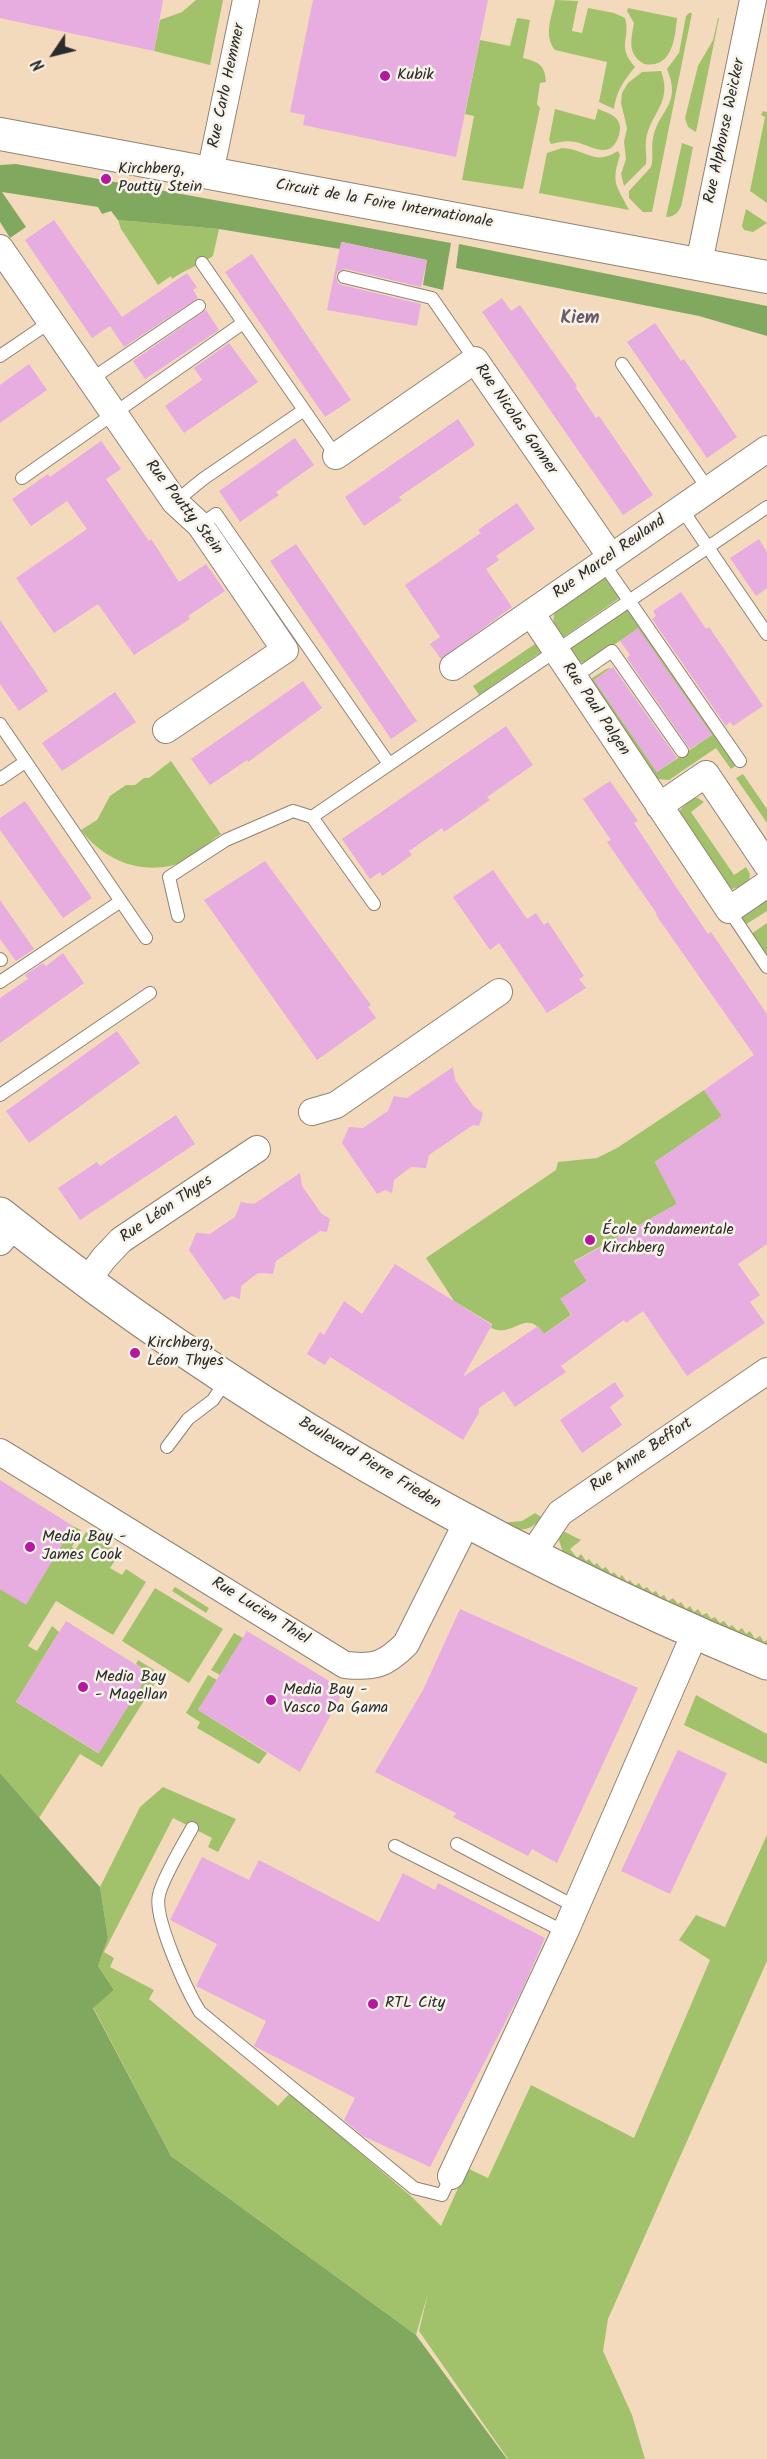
<!DOCTYPE html>
<meta charset="utf-8">
<style>
body{margin:0}
#map{position:relative;width:767px;height:2459px;overflow:hidden;background:#f4dabd;font-family:Kalam,sans-serif}
canvas{display:block}
.north{position:absolute;left:24px;top:24px;width:60px;height:60px;-webkit-text-stroke:4px #f7f3e8;paint-order:stroke;rotate:235deg;font-size:16px;font-weight:700;line-height:24px;text-align:center;color:#2b2b2b}
.north::after{content:'';display:block;margin:auto;width:21px;height:27px;background:#2b2b2b;clip-path:polygon(50% 0,100% 100%,50% 72%,0 100%)}
</style>
<div id="map">
<canvas width="767" height="2459"></canvas>
<div class="north">N</div>
</div>
<script>
const ctx = document.querySelector('canvas').getContext('2d');
ctx.lineJoin = 'round';
function fillPath(path, color) { ctx.fillStyle = color; ctx.fill(path, 'evenodd'); }
function stroke(path, color, width, dash) { ctx.strokeStyle = color; ctx.lineWidth = width; ctx.lineCap = dash ? 'butt' : 'round'; ctx.setLineDash(dash || []); ctx.stroke(path); }
function drawText(font, color, halo, rows, align = 'center') {
  ctx.font = font + ' Kalam,sans-serif'; ctx.lineWidth = 5; ctx.setLineDash([]); ctx.textBaseline = 'middle'; ctx.strokeStyle = halo; ctx.fillStyle = color; for (const [text, x, y, turn = 0] of rows) {
    ctx.save(); ctx.translate(x, y); ctx.rotate((+turn || 0) * Math.PI / 180); ctx.textAlign = isNaN(turn) ? turn : align; if (halo) ctx.strokeText(text, 0, 0); ctx.fillText(text, 0, 0); ctx.restore();
  }
}
const green = new Path2D(`
 M196,0H223L210,65L154,51L160,20L182,12Z
 M555,0L578,1L572,31L582,33L588,8L614,13L625,18C631,40 616,45 635,67C623,82 617,90 614,109L599,102L607,62L555,50C543,35 552,17 555,0Z
 M628,8L677,18C675,39 672,69 644,64C627,54 631,40 634,23L627,11Z
 M689,13H692L652,212H643L629,198V191L651,167C654,158 651,148 653,138C659,109 682,105 667,69L679,53L686,16Z
 M517,18L530,20L523,58C539,62 545,65 546,82L540,83L537,104L540,108L523,189L462,180L474,116L465,114L480,40L510,46Z
 M718,18H719L696,132L688,127L685,118L698,66L713,40Z
 M661,71C673,103 650,113 646,140C645,148 647,156 646,164L624,186L621,174L626,159L624,142L627,128L621,103L622,93L628,83L642,72Z
 M555,109L595,120L598,109C605,112 614,114 618,121C621,126 620,130 619,135C611,162 591,145 575,142C567,140 559,142 551,144L549,140Z
 M763,111L767,112V203L750,191L765,117L761,115Z
 M682,143L693,147L682,203C680,211 675,217 666,217Z
 M562,148C578,148 592,160 604,157C609,156 614,153 618,151L620,155C611,184 616,184 629,210L539,193L547,153Z
 M746,209L767,223L753,232L744,230L742,226Z
 M118,220L219,229L213,256C200,265 186,269 172,279L171,276L158,285L121,229Z
 M606,574L621,597L562,638L553,628L554,614L559,607Z
 M629,608L737,765L731,769L716,748L669,780L656,779L591,683V679L606,669L611,668L594,680L657,772L712,735L638,629L586,663L578,662L568,650Z
 M531,625L547,648L479,695L473,686L535,644L525,629Z
 M171,761L221,834C206,844 188,862 170,866C135,873 102,858 81,830L97,820L110,796L126,785H135L144,778H149Z
 M743,774L767,809V823L736,778Z
 M692,798H698L704,802L691,812L734,875L746,867L750,874L749,881L740,887L732,889L724,884L680,818V810Z
 M767,898V911L745,925L739,916Z
 M767,923V958L751,934Z
 M704,1090L722,1116L655,1162L677,1204L574,1261L587,1281L561,1299L571,1315L544,1334C525,1307 514,1339 491,1328L492,1324L454,1301L426,1258L556,1170L558,1162L597,1158L617,1148Z
 M535,1513L543,1518C525,1534 520,1531 499,1523L522,1521Z
 M73,1526L81,1530L72,1547L76,1549L86,1532L120,1553L110,1568L122,1575L126,1569L146,1582L113,1635L56,1601L28,1646L37,1651L52,1626L59,1632L16,1702L98,1753L149,1673L136,1664L138,1660L161,1674L102,1767L80,1754L39,1818L0,1773V1589L26,1604Z
 M561,1530L581,1540L570,1549L577,1558L581,1554L586,1561L589,1559L594,1565L597,1563L602,1569L606,1567L611,1574L614,1572L619,1578L622,1575L627,1582L630,1580L635,1586L639,1583L643,1589L647,1587L652,1593L656,1591L660,1597L664,1595L668,1601L673,1598L678,1604L681,1602L686,1609L690,1606L694,1612L698,1609L702,1615L707,1613L711,1619L715,1617L720,1623L724,1621L729,1627L732,1625L738,1631L742,1628L746,1634L750,1631L755,1639L760,1636L764,1642L767,1640V1649L563,1553L559,1540Z
 M175,1587L209,1608L206,1613L172,1591Z
 M155,1588L223,1629L189,1683L122,1641Z
 M234,1633L243,1638L220,1675L211,1670Z
 M208,1675L217,1680L198,1710L267,1753L259,1764L197,1728L200,1722L186,1713Z
 M696,1695L767,1734V1764L684,1725Z
 M163,1787L236,1819L218,1852L208,1847L212,1838L173,1818L104,1952L114,1958L110,1967L154,1990L149,1999L278,2106L290,2093L413,2198L441,2226L467,2168L488,2178L531,2085L634,2138L710,1960L679,1940L696,1915L725,1927L767,1835V1961L608,2319L603,2351L632,2415L645,2459H508L419,2331L428,2293L416,2335L171,2156L93,2007L114,1990L98,1966L108,1938L100,1887L140,1807Z`);
const forest = new Path2D(`
 M16,164L451,243L443,290L423,285L427,260L342,242L340,249L219,229L118,220L111,211L102,214L98,207L2,192L26,227L10,238L0,222V165Z
 M459,244L767,306V336L699,316L456,268Z
 M0,1773L100,1887L108,1938L98,1966L114,1990L93,2008L171,2156L416,2335L507,2459H0Z`);
const building = new Path2D(`
 M0,0H163L154,51L0,18Z
 M313,0H488L456,157L303,125L305,115L290,112Z
 M54,220L122,317L187,273L197,287L193,290L198,298L124,347L110,326L92,338L25,240Z
 M341,242L427,260L421,287L346,269L338,271L336,276L338,283L342,285L421,304L417,326L327,310Z
 M252,254L351,400L325,417L225,272Z
 M502,298L511,311L520,305L577,386L575,387L596,418L599,416L653,495L623,515L482,312Z
 M206,310L219,330L145,379L133,361Z
 M655,323L681,361L684,359L737,437L707,458L627,342Z
 M229,343L258,382L184,433L165,406L202,380L194,368Z
 M29,364L47,390L0,423V385Z
 M458,419L475,445L399,497L402,500L364,526L345,497Z
 M295,438L314,465L276,492L279,495L240,522L219,491Z
 M101,441L121,469L106,479L149,541L151,539L179,582L206,564L225,591L188,616L190,619L134,655L98,604L54,633L16,578L87,529L67,501L31,526L12,499L48,474L50,477Z
 M517,503L535,529L496,556L499,560L486,569L512,607L441,659L430,644L440,637L405,585L481,533L478,530Z
 M759,539L767,552V588L756,596L730,558Z
 M296,544L417,721L391,739L270,561Z
 M681,592L706,629L709,627L763,706L733,726L730,722L726,726L652,619L656,616L653,611Z
 M0,620L48,691L19,711L0,684Z
 M638,628L712,735L690,749L627,658L630,655L620,641Z
 M613,667L677,758L657,772L594,680Z
 M303,681L322,708L248,762L247,760L210,785L191,759Z
 M115,692L136,722L62,771L42,743Z
 M506,726L533,765L487,797L490,800L444,832L442,828L409,851L412,855L382,876L380,872L370,879L342,839Z
 M610,781L638,821L634,823L674,884L708,934L711,932L767,1014V1244L738,1264L760,1295L750,1302L765,1323L687,1376L643,1311L626,1323L624,1320L561,1366L566,1372L515,1407L504,1391L479,1408V1413L463,1440L330,1357L325,1365L307,1354L320,1332L324,1335L344,1301L362,1314L395,1264L492,1325L463,1377L538,1326L544,1334L572,1315L560,1299L587,1281L574,1262L677,1204L655,1162L722,1116L704,1090L754,1055L656,915L657,914L607,842L611,840L583,799Z
 M25,801L92,898L63,918L0,830V818Z
 M265,861L371,1005L368,1007L376,1018L317,1060L204,900Z
 M493,870L527,919L536,913L544,925L548,922L584,976L579,979L586,988L547,1013L499,943L490,950L453,897Z
 M0,900L34,949L16,961L0,939Z
 M63,953L84,983L0,1043V998L28,979L25,975L43,963L46,966Z
 M117,1031L140,1063L29,1143L6,1111Z
 M453,1067L455,1080L474,1107L483,1113L479,1126L473,1125L429,1155L426,1168L411,1167L394,1180L392,1193L385,1190L377,1194L342,1143L349,1127L363,1128L388,1111L394,1096L407,1098Z
 M176,1115L195,1144L80,1220L58,1188L97,1162L100,1166Z
 M300,1173L302,1186L321,1213L330,1219L327,1232L320,1231L276,1261L273,1274L258,1273L241,1286L240,1299L232,1296L224,1300L189,1250L196,1233L210,1234L235,1217L241,1202L254,1204Z
 M615,1382L624,1396L610,1407L622,1425L582,1453L560,1420Z
 M0,1480L73,1526L26,1605L0,1589Z
 M460,1609L638,1688L557,1863L532,1849L528,1856L453,1817L456,1813L375,1772L423,1690Z
 M66,1621L149,1673L99,1753L16,1702Z
 M247,1631L344,1690L300,1772L198,1710Z
 M678,1750L727,1773L670,1894L621,1871Z
 M202,1857L249,1880L259,1860L379,1922L403,1873L435,1890L438,1883L545,1938L521,1992L430,2167L363,2136L344,2120L355,2098L254,2046L266,2021L196,1986L217,1944L170,1920Z`);
const service = new Path2D(`
 M202,263L336,456
 M344,277L432,298L475,360
 M0,356L50,322
 M622,364L708,489
 M90,380L199,306
 M22,478L243,323
 M175,502L203,479L304,410
 M681,508L767,634
 M200,525L216,514L389,764
 M603,563L740,761
 M573,678L612,651L682,751
 M0,724L146,938
 M0,779L25,762
 M312,817L374,904
 M729,910L767,967
 M178,916L169,877L226,840L293,811L312,817L767,507
 M0,959L1,960
 M0,982L121,901
 M0,1095L150,993
 M167,1447L188,1419L213,1400L227,1379
 M192,1828C183,1845 163,1877 159,1895C153,1917 187,1991 200,2012L414,2188L442,2195L451,2176
 M457,1844L576,1907
 M395,1846L565,1932`);
const minor = new Path2D(`
 M210,173L246,0
 M0,248L175,502L200,525L285,650L166,730
 M699,263L753,0
 M336,456L475,360L611,557
 M531,613L729,910L767,884
 M453,667L767,449
 M659,806L706,774L767,865
 M312,1112L336,1105L499,992
 M0,1242L14,1225
 M87,1281L104,1258L121,1240L257,1149
 M0,1452L345,1665C374,1668 385,1665 406,1644L467,1522
 M535,1558L539,1544L560,1513L767,1371
 M451,2176L565,1932L695,1633`);
const tertiary = new Path2D(`
 M0,134L767,277`);
const secondary = new Path2D(`
 M0,1214C232,1400 493,1549 767,1663`);
const markers = [
 [385,76,6,"#b5179e"],
 [106,179,6,"#b5179e"],
 [590,1240,6,"#b5179e"],
 [135,1353,6,"#b5179e"],
 [30,1547,6,"#b5179e"],
 [83,1687,6,"#b5179e"],
 [271,1700,6,"#b5179e"],
 [373,2004,6,"#b5179e"]
];
const poiNames = [
 ["Kubik",397,76],
 ["Kirchberg,",118,170],
 ["Poutty Stein",118,188],
 ["École fondamentale",602,1231],
 ["Kirchberg",602,1249],
 ["Kirchberg,",147,1344],
 ["Léon Thyes",147,1362],
 ["Media Bay -",42,1538],
 ["James Cook",42,1556],
 ["Media Bay",95,1678],
 ["- Magellan",95,1696],
 ["Media Bay -",283,1691],
 ["Vasco Da Gama",283,1709],
 ["RTL City",385,2004]
];
const streetNames = [
 ["Rue Carlo Hemmer",228,86,-78],
 ["Rue Alphonse Weicker",726,131,-78],
 ["Circuit de la Foire Internationale",384,205,10],
 ["Rue Nicolas Gonner",515,420,55],
 ["Rue Poutty Stein",183,508,52],
 ["Rue Marcel Reuland",610,558,-35],
 ["Rue Paul Palgen",595,710,56],
 ["Rue Léon Thyes",167,1210,-34],
 ["Rue Anne Beffort",642,1456,-34],
 ["Boulevard Pierre Frieden",369,1464,31],
 ["Rue Lucien Thiel",260,1612,32]
];
const neighbourhoodNames = [
 ["Kiem",580,320]
];
fillPath(green, '#a1c26b');
fillPath(forest, '#80a85f');
fillPath(building, '#e7ace0');
stroke(service, '#908274', 14);
stroke(minor, '#908274', 28);
stroke(tertiary, '#908274', 34);
stroke(secondary, '#908274', 35);
stroke(service, '#fff', 12);
stroke(minor, '#fff', 26);
stroke(tertiary, '#fff', 32);
stroke(secondary, '#fff', 33);
for (const [x, y, r, color] of markers) { const dot = new Path2D(); dot.arc(x, y, r, 0, 2 * Math.PI); ctx.fillStyle = color; ctx.fill(dot); stroke(dot, '#f7f3e8', 2); }
drawText('16px', '#2b2b2b', '#f7f3e8', poiNames, 'left');
drawText('16px', '#2b2b2b', '#f7f3e8', streetNames);
drawText('bold 18px', '#6d586a', '#f7f3e8', neighbourhoodNames);
</script>
